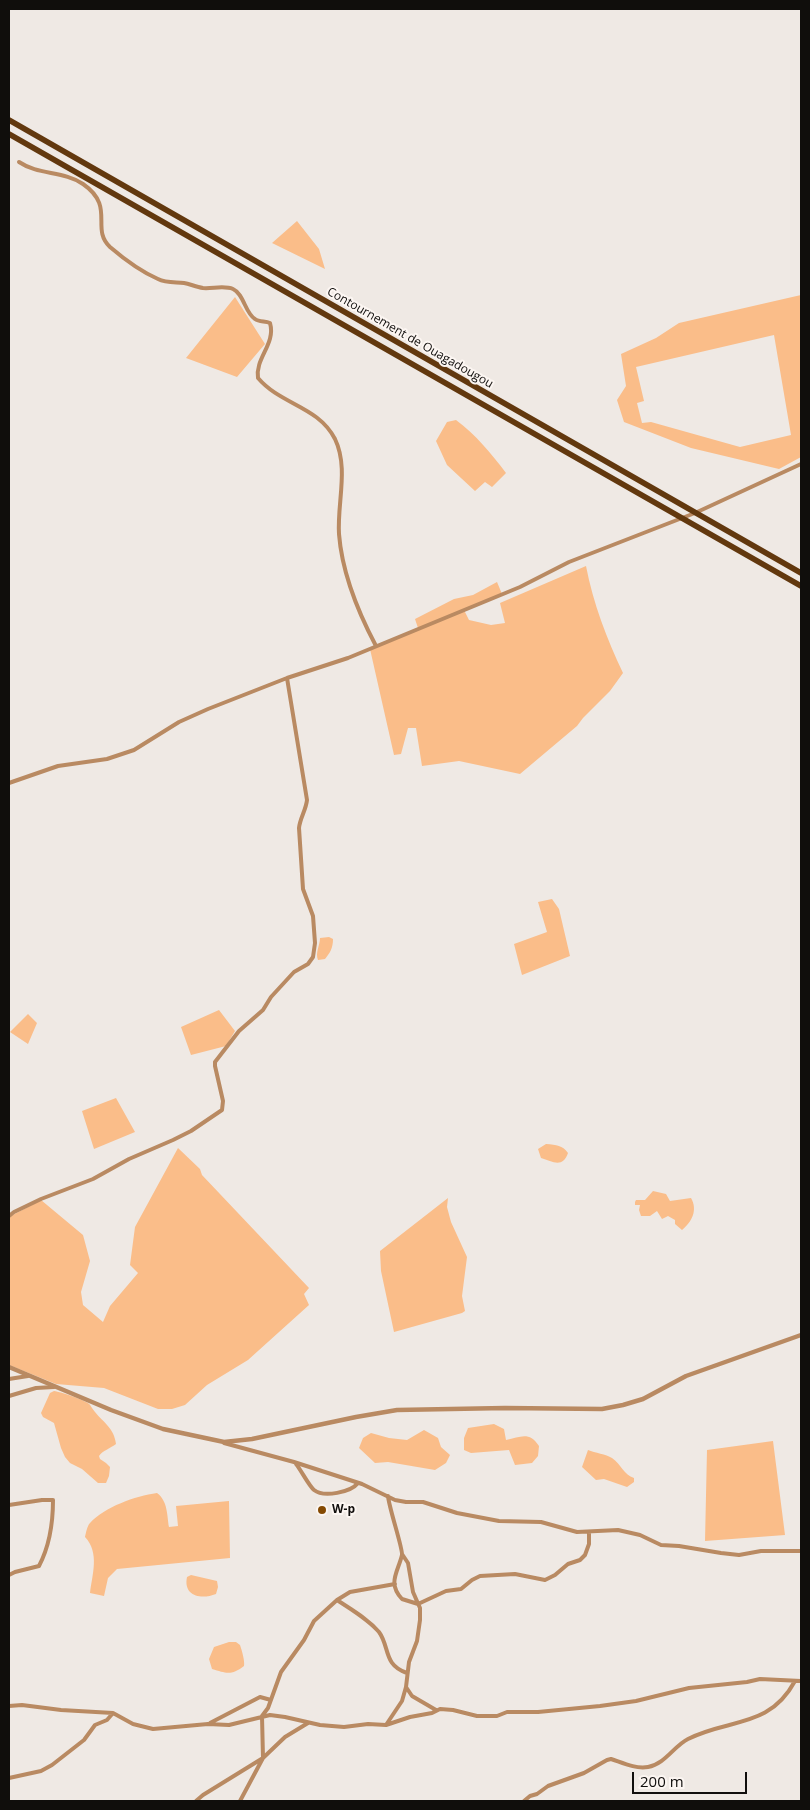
<!DOCTYPE html>
<style>
body{margin:0}
#map{position:relative;width:810px;height:1810px;overflow:hidden;background:#efe9e4;font-family:"Open Sans",sans-serif}
canvas{display:block}
.frame{position:absolute;inset:0;border:10px solid #100e0c;pointer-events:none}
.scale{position:absolute;left:632px;top:1772px;width:115px;height:22px;box-sizing:border-box;border:2px solid #100e0c;border-top:0;padding-left:6px;font-size:15px;line-height:18px;white-space:nowrap;color:#100e0c;-webkit-text-stroke:4px #fcf6f2;paint-order:stroke}
</style>
<div id="map">
<canvas width="810" height="1810"></canvas>
<div class="frame"></div>
<div class="scale">200 m</div>
</div>
<script>
const ctx = document.querySelector('canvas').getContext('2d');
ctx.lineJoin = 'round';
function fillPath(path, color) { ctx.fillStyle = color; ctx.fill(path, 'evenodd'); }
function stroke(path, color, width, dash) { ctx.strokeStyle = color; ctx.lineWidth = width; ctx.lineCap = dash ? 'butt' : 'round'; ctx.setLineDash(dash || []); ctx.stroke(path); }
function drawText(font, color, halo, rows, align = 'center') {
  ctx.font = font + ' "Open Sans",sans-serif'; ctx.lineWidth = 4; ctx.setLineDash([]); ctx.textBaseline = 'middle'; ctx.strokeStyle = halo; ctx.fillStyle = color; for (const [text, x, y, turn = 0] of rows) {
    ctx.save(); ctx.translate(x, y); ctx.rotate((+turn || 0) * Math.PI / 180); ctx.textAlign = isNaN(turn) ? turn : align; if (halo) ctx.strokeText(text, 0, 0); ctx.fillText(text, 0, 0); ctx.restore();
  }
}
const green = new Path2D(`
 M297,221L319,249L325,269L272,243Z
 M801,295V457L779,469L691,448L624,422L617,400L626,386L621,354L656,338L679,323ZM774,335L791,435L740,447L651,422L642,423L637,403L644,401L636,367Z
 M235,297L265,344L237,377L186,358Z
 M456,420C476,435 491,453 506,473L492,487L485,482L475,491L447,465L436,441L447,422Z
 M586,566C593,603 607,639 623,673L610,691L583,718L577,726L520,774L459,761L422,766L416,728H408L401,754L394,755L370,649L418,628L415,619L454,599L473,595L497,582L502,594L464,610L469,620L491,625L505,623L500,603Z
 M552,899L559,909L570,956L522,975L514,944L547,932L538,902Z
 M329,937L333,939C333,948 330,953 325,959L318,960C315,953 320,945 320,938Z
 M219,1010L235,1031L226,1046L191,1055L181,1027Z
 M28,1014L37,1023L28,1044L10,1032Z
 M116,1098L135,1132L94,1149L82,1111Z
 M546,1144C557,1145 562,1145 568,1153C563,1168 553,1162 541,1158L538,1149Z
 M178,1148L200,1169L202,1175L309,1288L304,1294L309,1305L248,1360L207,1385L185,1405L172,1409H158L104,1388L56,1384L9,1365V1217L41,1200L83,1235L90,1261L81,1292L83,1305L103,1322L110,1306L138,1273L130,1265L135,1227Z
 M653,1191L666,1194L670,1201L691,1198C698,1210 692,1222 682,1230L675,1224V1220L668,1216L662,1219L657,1211L650,1216H641L639,1210L640,1205H635V1202L636,1200H645Z
 M448,1198L447,1207L451,1222L467,1257L462,1296L465,1311L462,1313L394,1332L381,1271L380,1251Z
 M54,1391C62,1392 81,1399 88,1403C91,1405 92,1409 95,1412C104,1423 114,1428 116,1444C111,1448 102,1451 99,1456L100,1459L106,1463L110,1467L109,1476L106,1483H98L82,1469L70,1463L65,1457L61,1448L54,1423L43,1417L41,1413L50,1393Z
 M494,1424L504,1429L506,1440C521,1437 529,1431 539,1446L538,1456L532,1463L515,1465L509,1450L471,1453L464,1450V1438L468,1428Z
 M424,1430L438,1438L441,1447L450,1455L446,1463L435,1470L388,1462L375,1463L359,1448L363,1438L371,1433L389,1438L407,1440Z
 M773,1441L785,1535L705,1541L707,1450Z
 M588,1450C595,1453 606,1454 612,1458C621,1464 624,1475 634,1478V1482L627,1487L604,1479L596,1480L582,1467Z
 M157,1493C168,1501 167,1516 169,1527L178,1526L176,1506L229,1501L230,1558L117,1569L108,1578L104,1596L90,1593C92,1575 100,1553 85,1537C86,1533 87,1526 90,1523C105,1507 135,1496 157,1493Z
 M191,1575L217,1581L218,1587L216,1594C201,1600 183,1596 187,1577Z
 M229,1642H236L240,1645C242,1651 245,1661 244,1666C231,1676 226,1673 212,1669L209,1659L214,1647Z`);
const minor = new Path2D(`
 M19,162C38,175 64,171 83,184C116,207 90,228 110,247C124,259 142,272 158,279C166,283 175,282 184,283C190,284 196,287 203,288C212,289 224,285 233,289C244,294 245,313 255,319C259,322 265,321 270,323C276,344 255,358 258,378C281,405 318,406 335,439C349,468 337,503 339,534C342,573 358,612 376,646
 M9,783L58,766L107,759L134,750L179,722L208,709L287,678L348,658L520,587L569,562L695,513L801,464
 M9,1216L14,1212L41,1199L93,1179L129,1159L173,1140L191,1131L222,1110L223,1101L215,1066V1062L239,1031L263,1010L271,997L294,972L308,964L313,957L315,943L313,916L303,889L299,828C300,818 306,810 307,800L287,678
 M9,1379L28,1376
 M9,1396L36,1388L54,1387
 M224,1443L294,1462L362,1484L395,1500L406,1502H423L457,1513L499,1521L541,1522L577,1532L618,1530L640,1535L661,1545L679,1546L721,1553L739,1555L761,1551H801
 M296,1464C301,1470 309,1486 314,1490C324,1498 351,1492 358,1483
 M388,1496C389,1508 403,1549 402,1555C398,1572 387,1583 402,1599L418,1604L446,1591L461,1589L472,1580L480,1576L515,1574L545,1580L555,1575L568,1564L580,1560L585,1555L589,1544V1533
 M9,1505L42,1500H53C53,1524 50,1545 39,1566L15,1572L9,1575
 M337,1600C352,1610 368,1619 379,1632C390,1647 383,1665 407,1673
 M406,1687L412,1696L436,1710
 M9,1706L22,1705L61,1710L113,1713L133,1724L153,1729L208,1724L229,1725L270,1715L285,1717L320,1725L344,1727L368,1724L386,1725L410,1717L432,1713L440,1709L453,1710L477,1716H497L507,1712H538L600,1706L636,1701L689,1688L747,1682L760,1679L801,1681
 M210,1723L260,1697L271,1700
 M386,1725L402,1701L406,1687L409,1662L417,1641L420,1620V1608L413,1592L408,1563L402,1554
 M9,1778L41,1771L52,1765L84,1740L95,1725L107,1720L113,1713
 M196,1801L203,1795L263,1758L285,1737L308,1723
 M240,1801L263,1758L262,1716L268,1708L281,1672L304,1640L314,1621L337,1600L350,1592L395,1584
 M524,1801L530,1796L537,1794L548,1786L584,1773L607,1760L611,1759C623,1763 635,1769 648,1767C665,1764 674,1746 688,1739C729,1718 769,1729 795,1681`);
const tertiary = new Path2D(`
 M9,1367L111,1410L163,1429L224,1442L252,1439L356,1417L397,1410L505,1408L602,1409L623,1405L643,1399L686,1376L801,1335`);
const trunk = new Path2D(`
 M9,120L801,573
 M9,134L801,586`);
const markers = [
 [322,1510,5,"#844901"]
];
const streetNames = [
 ["Contournement de Ouagadougou",410,338,30]
];
const poiNames = [
 ["W-p",332,1510]
];
fillPath(green, '#fabd89');
stroke(minor, '#b98a62', 4);
stroke(tertiary, '#b98a62', 4.5);
stroke(trunk, '#62380e', 5.5);
for (const [x, y, r, color] of markers) { const dot = new Path2D(); dot.arc(x, y, r, 0, 2 * Math.PI); ctx.fillStyle = color; ctx.fill(dot); stroke(dot, '#fcf6f2', 2); }
drawText('12px', '#100e0c', '#fcf6f2', streetNames);
drawText('bold 12px', '#100e0c', '#fcf6f2', poiNames, 'left');
</script>
